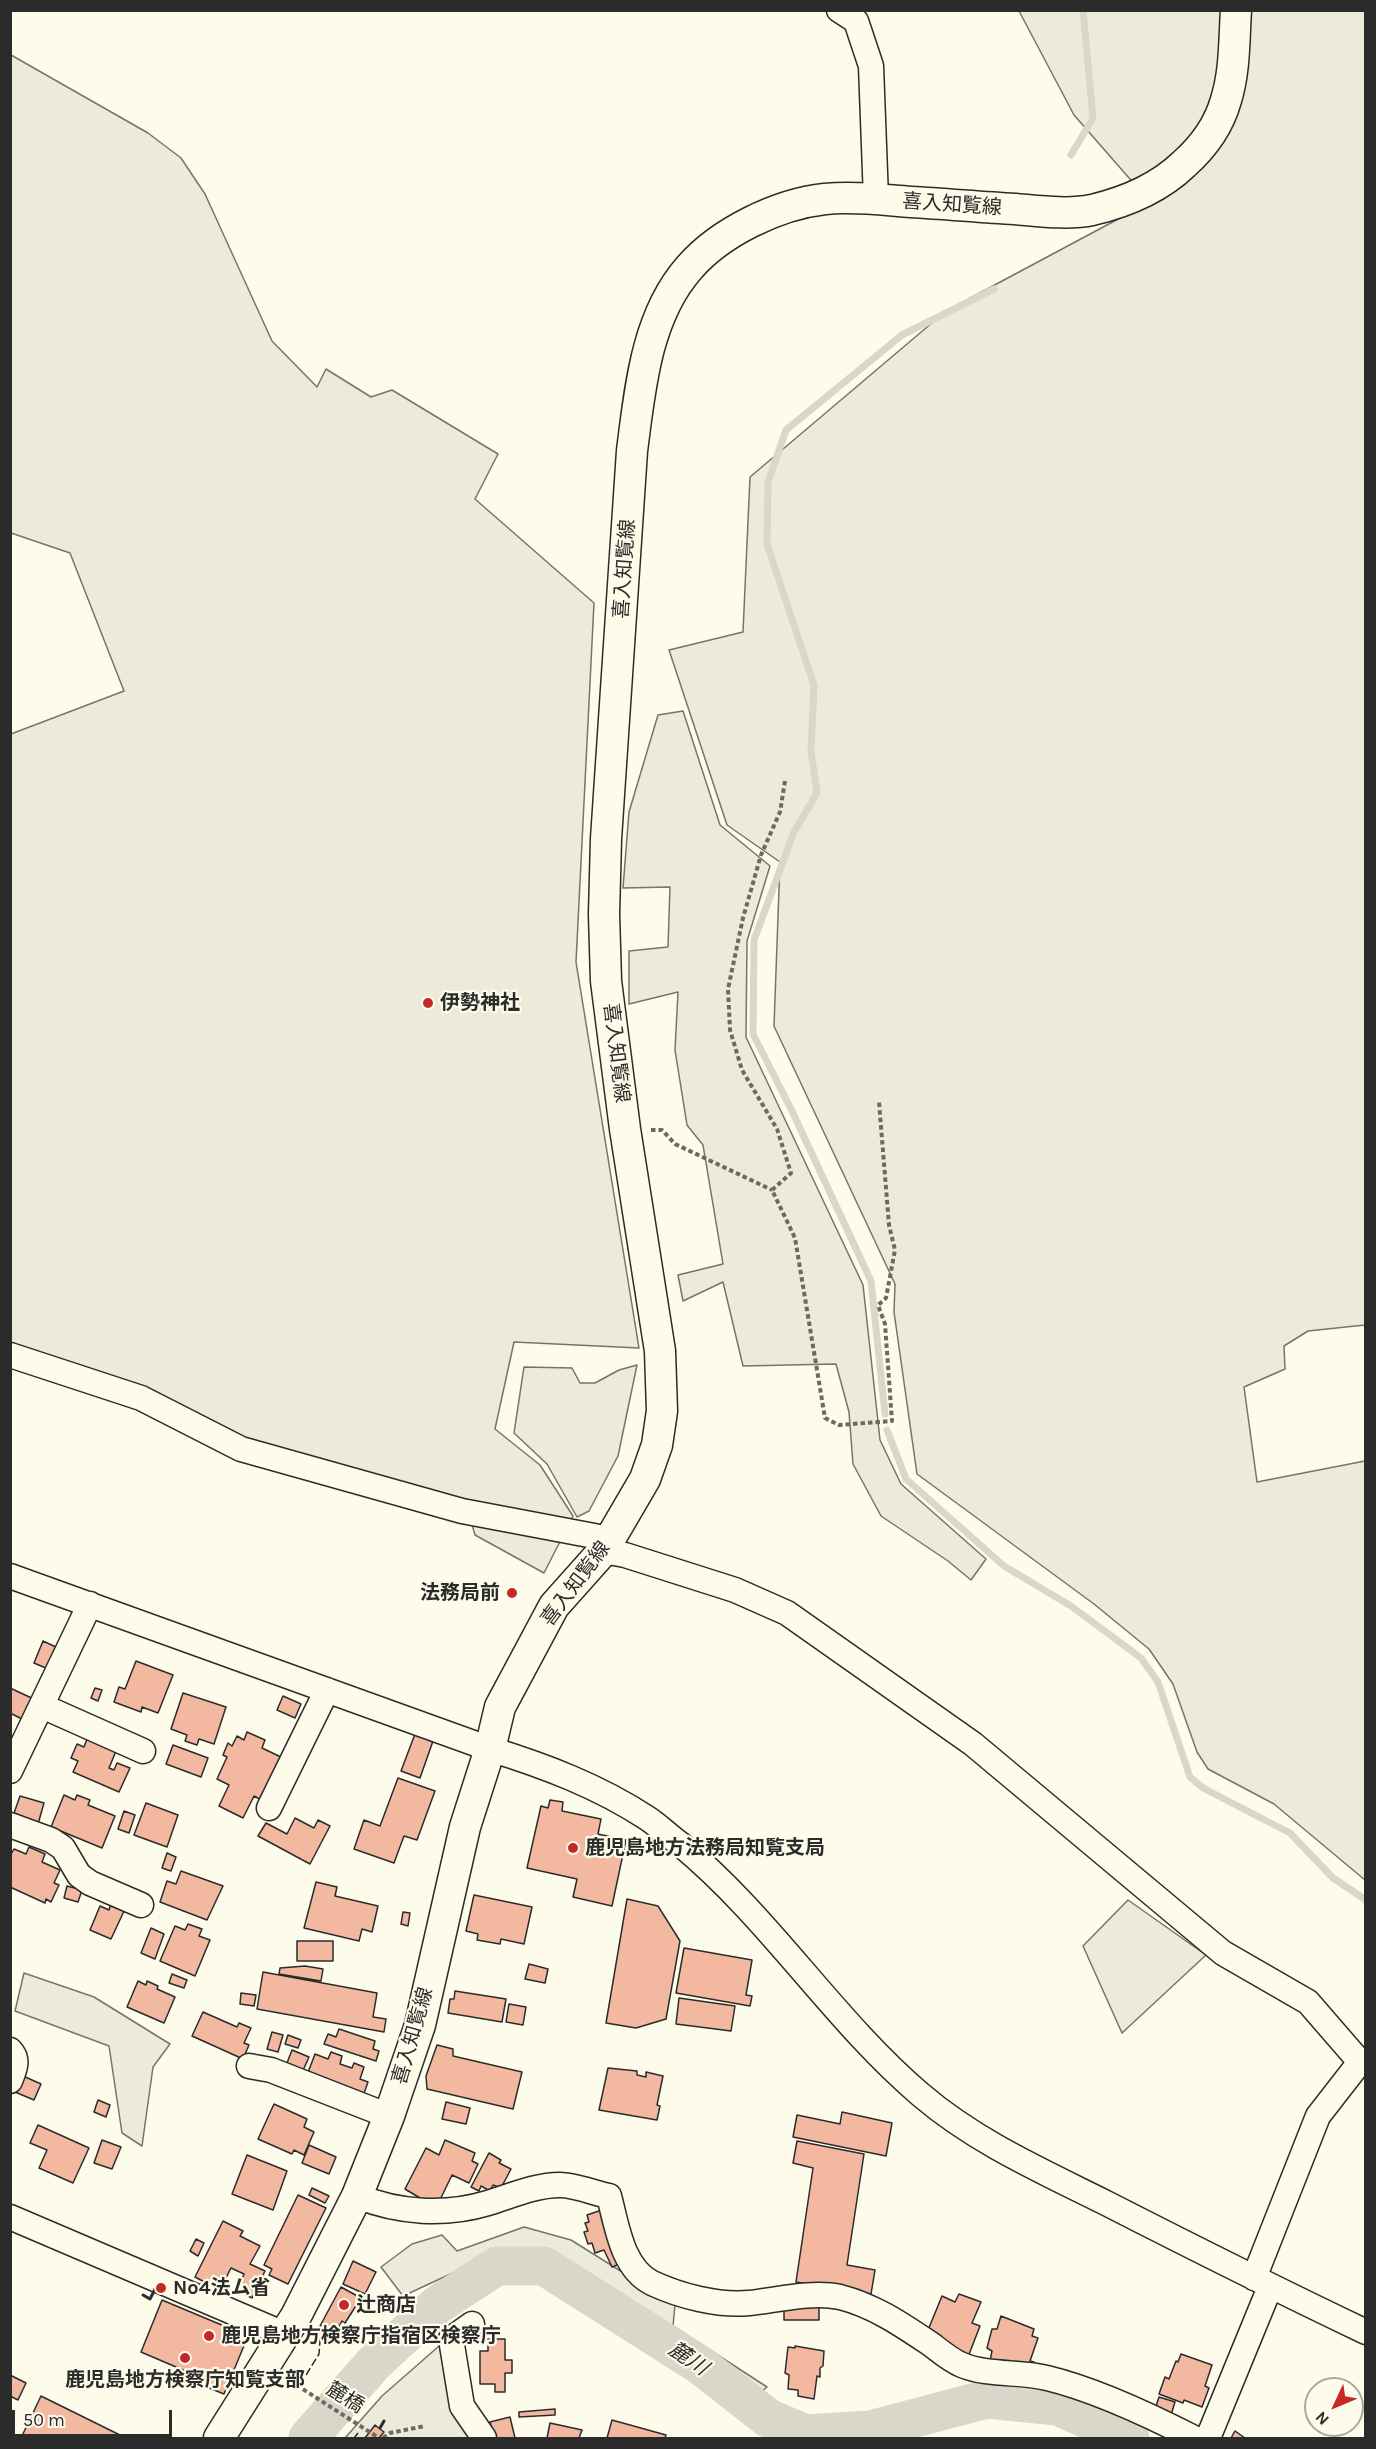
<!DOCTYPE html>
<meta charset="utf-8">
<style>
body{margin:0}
#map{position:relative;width:1376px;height:2449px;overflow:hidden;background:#fdfbea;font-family:Karla,sans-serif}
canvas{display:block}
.frame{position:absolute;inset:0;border:12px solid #2b2b2b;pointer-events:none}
.north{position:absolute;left:1304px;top:2377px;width:60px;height:60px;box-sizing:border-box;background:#fdfbea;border:2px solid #a9a89e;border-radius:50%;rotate:226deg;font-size:16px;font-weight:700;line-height:24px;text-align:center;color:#2b2b2b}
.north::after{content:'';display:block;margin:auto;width:21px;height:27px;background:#c62828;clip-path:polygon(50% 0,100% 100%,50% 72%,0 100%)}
.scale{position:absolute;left:12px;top:2410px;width:160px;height:27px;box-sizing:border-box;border:3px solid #2b2b2b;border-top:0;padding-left:8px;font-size:18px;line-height:21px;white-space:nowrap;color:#2b2b2b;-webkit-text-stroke:4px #fdfbea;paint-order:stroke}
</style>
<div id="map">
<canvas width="1376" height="2449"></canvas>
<div class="frame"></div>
<div class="north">N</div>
<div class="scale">50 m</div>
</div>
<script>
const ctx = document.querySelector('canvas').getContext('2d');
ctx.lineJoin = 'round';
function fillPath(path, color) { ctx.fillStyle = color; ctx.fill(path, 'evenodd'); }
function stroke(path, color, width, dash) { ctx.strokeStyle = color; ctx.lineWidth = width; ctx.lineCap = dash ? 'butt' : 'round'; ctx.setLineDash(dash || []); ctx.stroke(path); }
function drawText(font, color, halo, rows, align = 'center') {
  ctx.font = font + ' Karla,"Noto Sans JP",sans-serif'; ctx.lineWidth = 4.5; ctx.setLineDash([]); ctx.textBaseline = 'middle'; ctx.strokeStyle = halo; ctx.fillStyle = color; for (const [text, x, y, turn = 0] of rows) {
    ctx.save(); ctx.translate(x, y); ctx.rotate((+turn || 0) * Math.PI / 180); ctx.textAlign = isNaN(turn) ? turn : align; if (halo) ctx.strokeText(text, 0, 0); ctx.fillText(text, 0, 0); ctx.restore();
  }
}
const green = new Path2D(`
 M1019,11H1365V1325L1308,1331L1284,1346L1285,1369L1244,1387L1257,1482L1365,1461V1880L1274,1804L1208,1769L1197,1752L1173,1684L1149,1649L1094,1604L917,1474L894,1312L895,1284L774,1026L780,862L727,825L669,650L743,632L750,477L946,311L1150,202L1074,115Z
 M11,55L148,133L181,158L205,194L272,341L317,387L326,369L371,397L392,390L498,454L475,499L594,603L576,962L639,1348L514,1342L495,1429L540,1465L573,1516L544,1573L475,1535L467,1507L246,1440L11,1346V734L124,691L70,553L11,533Z
 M683,711L720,825L770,866L747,941L746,1037L863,1285L880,1440L901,1484L986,1559L971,1580L948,1561L881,1516L853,1464L849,1412L836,1364L743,1366L723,1282L683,1301L678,1275L723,1264L703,1145L687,1125L675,1050L678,992L629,1004V951L668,947L670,887L623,888L629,812L658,715Z
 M637,1365L618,1456L589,1511L577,1517L547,1464L514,1433L524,1367L572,1368L580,1383H595L619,1370Z
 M1128,1900L1206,1955L1122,2033L1083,1946Z
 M24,1973L94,1997L170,2044L153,2067L142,2146L122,2133L109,2046L15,2011Z
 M524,2227L571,2240L675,2305L673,2326L767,2387L760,2393L620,2298L545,2255L498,2252L403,2296L381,2267L412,2244L442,2235L457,2251Z
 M447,2339L478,2438H345L382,2396Z`);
const stream = new Path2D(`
 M1071,155L1093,118L1083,10
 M885,1414L871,1281L793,1113L753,1034L754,940L794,832L817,793L811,751L814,685L767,544L768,482L786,430L902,335L994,289
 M887,1430L906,1479L1004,1566L1071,1606L1141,1658L1158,1682L1190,1777L1203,1788L1290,1833L1333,1878L1366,1900`);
const river = new Path2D(`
 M308,2438L374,2363L437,2305L497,2266H544L700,2365L768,2418L805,2434L870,2430L987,2399L1057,2406L1130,2438`);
const building = new Path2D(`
 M43,1641L58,1648L48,1669L34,1663Z
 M136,1661L173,1675L158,1713L142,1707L141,1712L114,1702L119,1687L125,1689Z
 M10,1688L36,1700L26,1721L10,1713Z
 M95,1688L102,1690L98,1701L91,1698Z
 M183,1693L226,1707L214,1744L199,1739L197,1745L185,1741L187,1735L171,1729Z
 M283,1696L301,1704L295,1718L277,1710Z
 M247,1732L265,1740L262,1748L285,1759L265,1802L254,1796L243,1818L219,1806L229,1785L217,1779L227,1757L223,1755L228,1743L232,1746L237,1736L244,1740Z
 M415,1734L433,1741L420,1778L401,1771Z
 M87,1739L116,1751L109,1768L114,1770L117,1763L130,1768L119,1792L73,1772L78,1761L71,1758L77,1744L84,1747Z
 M173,1745L208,1758L201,1777L166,1764Z
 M398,1778L435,1791L417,1840L404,1836L394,1863L354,1849L364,1820L380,1826Z
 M64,1795L75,1800L77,1795L90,1800L88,1805L115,1816L102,1848L51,1827Z
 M20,1796L44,1803L38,1824L13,1816Z
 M550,1800L563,1802L562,1811L601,1819L598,1834L626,1840L612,1906L573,1897L577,1879L527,1868L541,1806L548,1808Z
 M146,1803L178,1815L167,1847L134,1835Z
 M124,1811L135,1815L129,1833L118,1829Z
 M295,1818L314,1828L318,1820L330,1826L310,1864L258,1836L266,1823L287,1834Z
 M29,1847L45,1854L42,1862L60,1870L54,1883L59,1885L51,1902L46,1899L45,1903L10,1887V1856L14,1849L26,1854Z
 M167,1853L176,1857L171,1871L162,1868Z
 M181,1871L223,1886L207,1920L160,1902L167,1881L176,1884Z
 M316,1882L337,1887L335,1896L378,1906L372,1932L362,1929L359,1941L304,1928Z
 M67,1886L82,1890L78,1902L64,1898Z
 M474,1895L532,1907L524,1944L501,1939L500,1944L477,1940L478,1934L466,1931Z
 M627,1899L658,1906L680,1941L666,2019L636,2028L606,2023Z
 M111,1903L125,1909L111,1939L90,1930L100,1906L109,1910Z
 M403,1912L410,1913L408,1926L401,1924Z
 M188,1924L202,1929L199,1936L210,1940L195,1976L160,1961L175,1926L185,1930Z
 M151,1928L164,1934L155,1959L141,1953Z
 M297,1941H333V1961H297Z
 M684,1948L752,1960L746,1995L752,1996L750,2006L676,1993Z
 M529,1964L548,1969L545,1983L525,1979Z
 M305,1966L323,1969L321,1981L279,1974L280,1968Z
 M263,1972L377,1993L373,2017L386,2019L384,2032L257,2009Z
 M172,1974L187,1980L184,1988L169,1983Z
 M138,1981L146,1985L147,1981L158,1986L157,1989L175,1997L164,2023L127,2007Z
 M455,1991L506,1999L502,2022L448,2013L450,1999H454Z
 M241,1993L256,1995L254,2006L240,2004Z
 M679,1998L735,2006L731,2031L676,2024Z
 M509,2004L526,2007L523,2025L506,2022Z
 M203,2012L237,2027L239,2023L251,2028L244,2043L249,2045L243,2059L192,2036Z
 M339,2029L375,2041L373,2049L379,2051L376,2061L324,2044L328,2034L336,2037Z
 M272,2032L283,2035L278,2052L267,2049Z
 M288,2035L301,2040L298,2048L285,2044Z
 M437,2045L453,2049V2056L522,2072L513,2109L427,2089L426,2076Z
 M292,2050L309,2057L301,2075L285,2068Z
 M331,2052L342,2056L340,2064L352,2068L354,2063L364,2067L360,2079L368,2082L363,2096L307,2075L315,2054L328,2059Z
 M608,2068L637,2071V2075L646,2077V2072L663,2076L657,2105L660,2106L657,2120L599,2110Z
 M23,2076L41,2084L34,2100L15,2092Z
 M98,2100L110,2105L106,2117L94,2112Z
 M446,2102L470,2108L466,2124L442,2119Z
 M274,2104L307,2119L304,2127L314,2132L304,2155L294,2150L292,2154L258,2139Z
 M842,2112L892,2123L886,2156L793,2137L797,2115L840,2124Z
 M38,2125L89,2148L73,2183L39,2168L47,2150L30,2143Z
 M102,2140L121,2147L112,2169L94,2163Z
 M445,2140L475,2153L472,2161L478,2164L469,2183L452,2175L439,2202L430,2204L405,2189L426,2148L439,2155Z
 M797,2141L864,2154L847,2265L875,2270L871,2294L796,2282L813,2168L793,2163Z
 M309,2145L336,2157L329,2174L302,2163Z
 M489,2153L501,2160L499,2163L511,2169L501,2188L493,2185L490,2191L481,2186L479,2191L471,2187Z
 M247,2155L287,2171L273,2210L232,2194Z
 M312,2188L329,2196L325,2203L309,2195Z
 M298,2195L326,2208L288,2284L269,2275L272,2269L264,2265Z
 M605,2209L622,2263L612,2267L604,2250L595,2253L592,2243L588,2244L584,2232L588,2231L585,2223L589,2222L587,2215Z
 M223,2221L243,2231L240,2236L260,2246L250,2264L265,2271L252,2298L237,2290L244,2274L231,2268L220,2290L195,2277Z
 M196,2239L204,2243L198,2256L190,2251Z
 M353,2261L376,2272L365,2294L343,2284Z
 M341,2287L361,2298L345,2323L342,2321L335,2334L320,2326Z
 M959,2294L981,2302L972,2323L980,2326L968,2357L926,2335L942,2296L955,2302Z
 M162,2300L248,2336L224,2394L187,2379L190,2373L141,2352Z
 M784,2305H819V2320H784Z
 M1001,2316L1034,2329L1032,2336L1038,2338L1030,2361L1034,2362L1032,2370L990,2361L992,2351L987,2348L992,2329H997Z
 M488,2339H505V2360H512V2373H505V2392H495V2384H480V2351H488Z
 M795,2346L824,2351L823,2366L820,2368V2377L817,2376L814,2399L798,2396V2390L788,2389L789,2375L785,2373L788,2347L795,2348Z
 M1181,2354L1212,2365L1205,2386L1209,2388L1202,2407L1184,2400L1183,2403L1159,2394L1165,2377L1169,2379L1176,2361L1178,2362Z
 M10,2375L26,2383L18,2400L10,2396Z
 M41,2396L126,2438H21Z
 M1159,2397L1175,2402L1171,2415L1155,2409Z
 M555,2409V2415L519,2417V2412Z
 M510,2417L515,2438H494L490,2422Z
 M612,2420L666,2435L665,2438H607Z
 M550,2423L582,2430L579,2438H547Z
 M375,2425L384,2432L379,2438H365Z
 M1235,2431L1245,2438H1231Z`);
const path = new Path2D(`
 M785,781L780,812L761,855L743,918L728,989L730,1030L742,1070L777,1129L791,1173L772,1190L795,1238L825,1418L839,1425L892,1421L885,1324L878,1305L886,1298L895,1250L889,1225L879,1102
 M651,1130H662L675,1144L772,1190
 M284,2377L379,2438
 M383,2438L390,2433L425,2426`);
const minor = new Path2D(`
 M839,10L856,21L871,66L876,199
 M10,1355L141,1398L241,1449L462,1511L610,1539
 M603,1551L625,1555L735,1590L787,1613L973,1744L1223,1953L1308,2002L1360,2062
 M10,1576L490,1749C545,1766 598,1786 647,1818C658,1825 669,1836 680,1844C770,1918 833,2020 921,2095C976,2142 1042,2171 1106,2203C1192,2247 1278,2290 1366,2332
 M42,1706L143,1751
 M10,1771L90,1604
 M269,1808L327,1690
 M10,1825L51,1840L63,1848L79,1875L90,1883L141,1905
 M10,2050C20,2060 14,2070 10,2081
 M249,2066L271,2070L389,2116
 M357,2196C399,2213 445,2216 488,2203C511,2196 535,2185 560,2185C575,2185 594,2193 609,2196C617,2226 622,2268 652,2283C680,2296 718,2306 749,2303C777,2300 812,2291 840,2297C875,2306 902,2325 932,2345C941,2352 952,2361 962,2365C989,2376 1020,2371 1047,2378C1093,2389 1153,2417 1194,2438
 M10,2217L284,2334
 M1254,2278L1318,2116L1360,2062L1366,2061
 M472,2324L451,2339L462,2406L484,2438
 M1208,2438L1270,2287`);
const major = new Path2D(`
 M219,2438L296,2316L357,2196L389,2116L420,2025L465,1827L490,1749L500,1707L554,1606L603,1551L645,1479L657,1445L662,1411L660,1351L625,1129L606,981L604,914L606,839L632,451C640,389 646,317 689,268C720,232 778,204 825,199C853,196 883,200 911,202C946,204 980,207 1015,209C1039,211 1068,215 1092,210C1126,202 1159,188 1184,164C1203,147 1219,125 1226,100C1235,71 1234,41 1236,10`);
const fence = new Path2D(`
 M306,2375L319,2354L320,2340L314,2334
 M354,2438L358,2433`);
const wall = new Path2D(`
 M143,2295L150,2299L155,2289
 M380,2428L384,2421`);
const markers = [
 [428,1003,6,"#c62828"],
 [512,1593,6,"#c62828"],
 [573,1848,6,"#c62828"],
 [161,2288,6,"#c62828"],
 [344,2305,6,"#c62828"],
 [209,2336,6,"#c62828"],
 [185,2358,6,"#c62828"]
];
const streetNames = [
 ["喜入知覧線",952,205,4],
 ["喜入知覧線",625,569,-86],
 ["喜入知覧線",616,1053,83],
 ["喜入知覧線",576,1584,-53],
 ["喜入知覧線",413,2036,-74],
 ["麓橋",345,2398,32]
];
const poiNames = [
 ["伊勢神社",440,1003],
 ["法務局前",500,1593,"right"],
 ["鹿児島地方法務局知覧支局",585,1848],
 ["No4法ム省",173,2288],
 ["辻商店",356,2305],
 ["鹿児島地方検察庁指宿区検察庁",221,2336],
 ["鹿児島地方検察庁知覧支部",185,2380,"center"]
];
const waterNames = [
 ["麓川",688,2359,34]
];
fillPath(green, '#ecebdb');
stroke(green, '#74746e', 1.5);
stroke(stream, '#d8d7c9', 7);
stroke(river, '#d8d7c9', 39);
fillPath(building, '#f2b8a0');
stroke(building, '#2b2b2b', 1.5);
stroke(minor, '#2b2b2b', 27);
stroke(major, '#2b2b2b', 33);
stroke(path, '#6a6964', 4, [4.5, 3]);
stroke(minor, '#fdfbea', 24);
stroke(major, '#fdfbea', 30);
stroke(fence, '#2b2b2b', 1.5, [8, 3]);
stroke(wall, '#2b2b2b', 3);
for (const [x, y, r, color] of markers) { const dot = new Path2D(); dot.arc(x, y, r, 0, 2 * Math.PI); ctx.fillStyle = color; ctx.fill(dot); stroke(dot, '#fdfbea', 2); }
drawText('20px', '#2b2b2b', '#fdfbea', streetNames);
drawText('bold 20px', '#2b2b2b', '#fdfbea', poiNames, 'left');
drawText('italic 21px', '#2b2b2b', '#fdfbea', waterNames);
</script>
